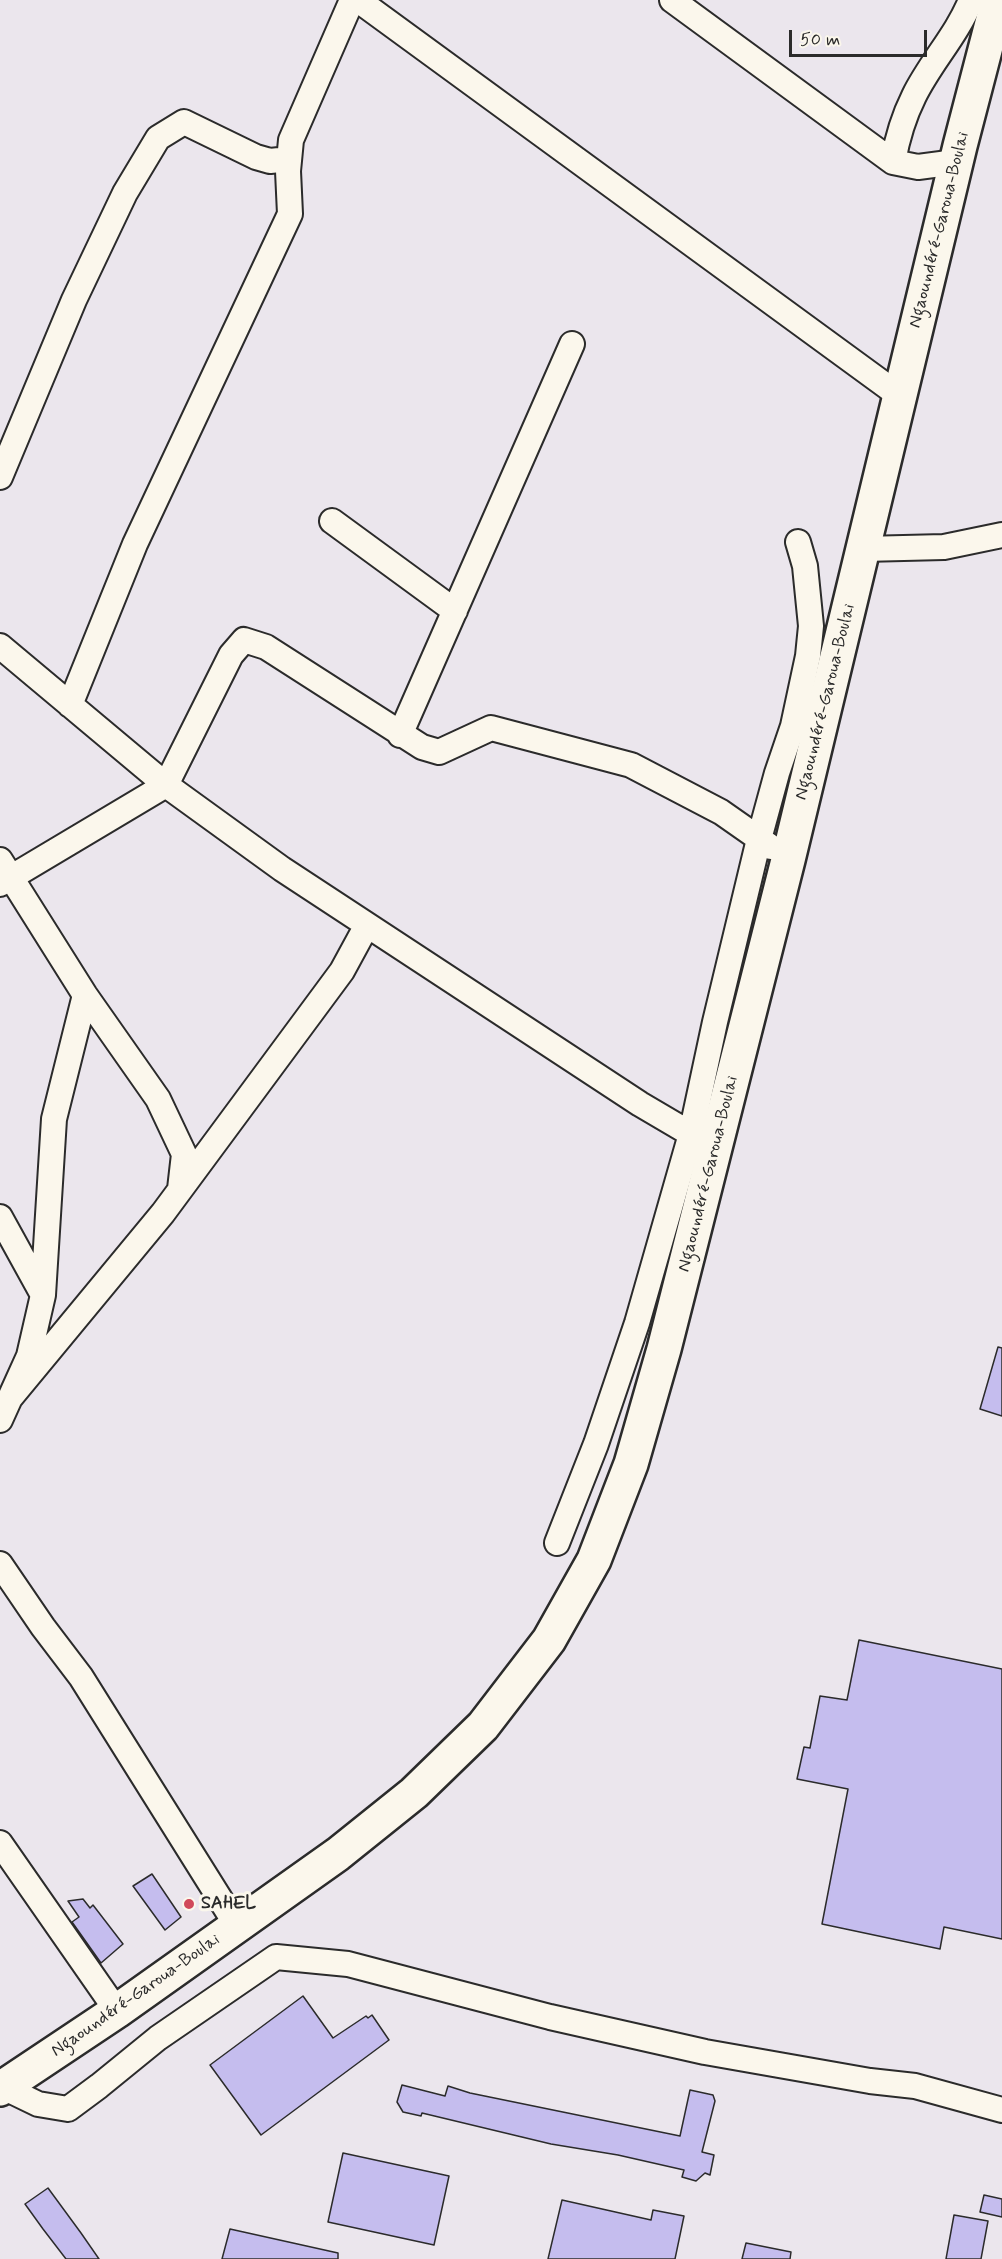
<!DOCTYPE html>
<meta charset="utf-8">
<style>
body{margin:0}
#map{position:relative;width:1002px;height:2259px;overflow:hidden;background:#ebe6ed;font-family:Mynerve,sans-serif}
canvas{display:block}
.scale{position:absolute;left:789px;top:30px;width:138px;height:27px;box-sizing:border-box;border:3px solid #2b2b2b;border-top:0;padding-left:8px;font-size:18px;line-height:21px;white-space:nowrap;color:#2b2b2b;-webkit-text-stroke:4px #fbf7ec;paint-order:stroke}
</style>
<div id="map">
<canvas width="1002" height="2259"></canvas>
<div class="scale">50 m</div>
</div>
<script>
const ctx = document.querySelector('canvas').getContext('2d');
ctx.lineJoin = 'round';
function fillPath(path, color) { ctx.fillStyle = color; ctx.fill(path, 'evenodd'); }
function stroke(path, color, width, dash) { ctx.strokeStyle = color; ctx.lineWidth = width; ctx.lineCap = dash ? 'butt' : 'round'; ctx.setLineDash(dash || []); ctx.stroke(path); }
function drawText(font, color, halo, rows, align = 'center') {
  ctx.font = font + ' Mynerve,sans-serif'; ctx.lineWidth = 6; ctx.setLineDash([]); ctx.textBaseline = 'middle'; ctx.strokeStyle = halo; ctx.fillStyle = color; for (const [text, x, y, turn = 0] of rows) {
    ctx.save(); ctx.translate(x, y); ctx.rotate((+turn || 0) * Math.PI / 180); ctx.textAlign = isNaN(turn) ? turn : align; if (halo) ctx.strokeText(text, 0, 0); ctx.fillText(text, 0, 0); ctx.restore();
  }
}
const building = new Path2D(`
 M998,1347L1002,1348V1416L980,1409Z
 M859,1640L1002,1669V1939L944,1927L940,1949L822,1924L848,1789L797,1779L804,1747L810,1748L820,1696L847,1700Z
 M152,1874L181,1917L165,1930L133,1886Z
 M83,1899L90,1908L93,1905L123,1944L101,1963L72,1922L79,1917L68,1901Z
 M303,1996L333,2038L366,2016L368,2018L372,2015L389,2040L261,2135L210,2065Z
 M402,2085L445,2096L448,2086L470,2093L680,2136L690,2090L713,2095L715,2101L702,2152L714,2155L710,2175L705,2173L696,2181L682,2177L684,2170L618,2155L551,2144L422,2113L421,2116L403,2112L397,2102Z
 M343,2153L449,2176L434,2245L328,2222Z
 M48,2188L81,2233L99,2259H66L43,2229L25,2204Z
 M984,2195L1002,2199V2217L980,2212Z
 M562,2200L651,2220L653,2210L684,2216L675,2259H548Z
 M954,2215L988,2221L981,2259H946Z
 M230,2229L338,2253V2259H222Z
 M746,2243L791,2252L790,2259H742Z`);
const minor = new Path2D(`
 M358,0L900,396
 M672,0L893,162L918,167L956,162
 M893,162C897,139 903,118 914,96C930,63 957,35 971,0
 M0,477L74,300L125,193L158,138L184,122L256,157L270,161L289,159
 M332,521L455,611
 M863,549L944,547L1002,535
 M0,646L166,785L282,869L640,1104L691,1134
 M70,705L135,544L290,214L288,171L291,140L352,0
 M400,735L572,344
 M0,860L85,995L158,1099L184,1154L180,1189
 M0,884L166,785L231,655L244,640L266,647L422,747L439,752L491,728L631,765L721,812L771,847
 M0,1217L43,1295
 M10,1398L163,1213L342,971L367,925
 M0,1420L29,1356L43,1295L54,1119L85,995
 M557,1543L596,1444L637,1323L691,1134L715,1022L759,839L777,773L793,726L808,656L811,626L805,566L798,542
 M0,1564L43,1627L81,1677L237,1926
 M0,1843L117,2011
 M3,2087L38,2104L68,2109L99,2086L158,2038L276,1957L348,1964L550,2017L705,2052L870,2081L915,2086L1002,2110`);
const highway = new Path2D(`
 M0,2089L117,2011L338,1854L414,1793L483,1726L549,1640L594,1560L631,1464L664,1349L788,860L960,146L998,0`);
const markers = [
 [189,1904,6,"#d1495b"]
];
const streetNames = [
 ["Ngaoundéré-Garoua-Boulai",940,230,-76],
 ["Ngaoundéré-Garoua-Boulai",826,702,-76],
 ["Ngaoundéré-Garoua-Boulai",709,1174,-76],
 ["Ngaoundéré-Garoua-Boulai",136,1996,-35]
];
const poiNames = [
 ["SAHEL",201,1904]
];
fillPath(building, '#c5bdee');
stroke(building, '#2b2b2b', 1.5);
stroke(minor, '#2b2b2b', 28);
stroke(highway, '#2b2b2b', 38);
stroke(minor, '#fbf7ec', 24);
stroke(highway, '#fbf7ec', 33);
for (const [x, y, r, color] of markers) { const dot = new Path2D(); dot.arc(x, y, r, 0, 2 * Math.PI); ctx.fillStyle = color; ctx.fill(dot); stroke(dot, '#fbf7ec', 2); }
drawText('18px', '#2b2b2b', '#fbf7ec', streetNames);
drawText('bold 18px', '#2b2b2b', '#fbf7ec', poiNames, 'left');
</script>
